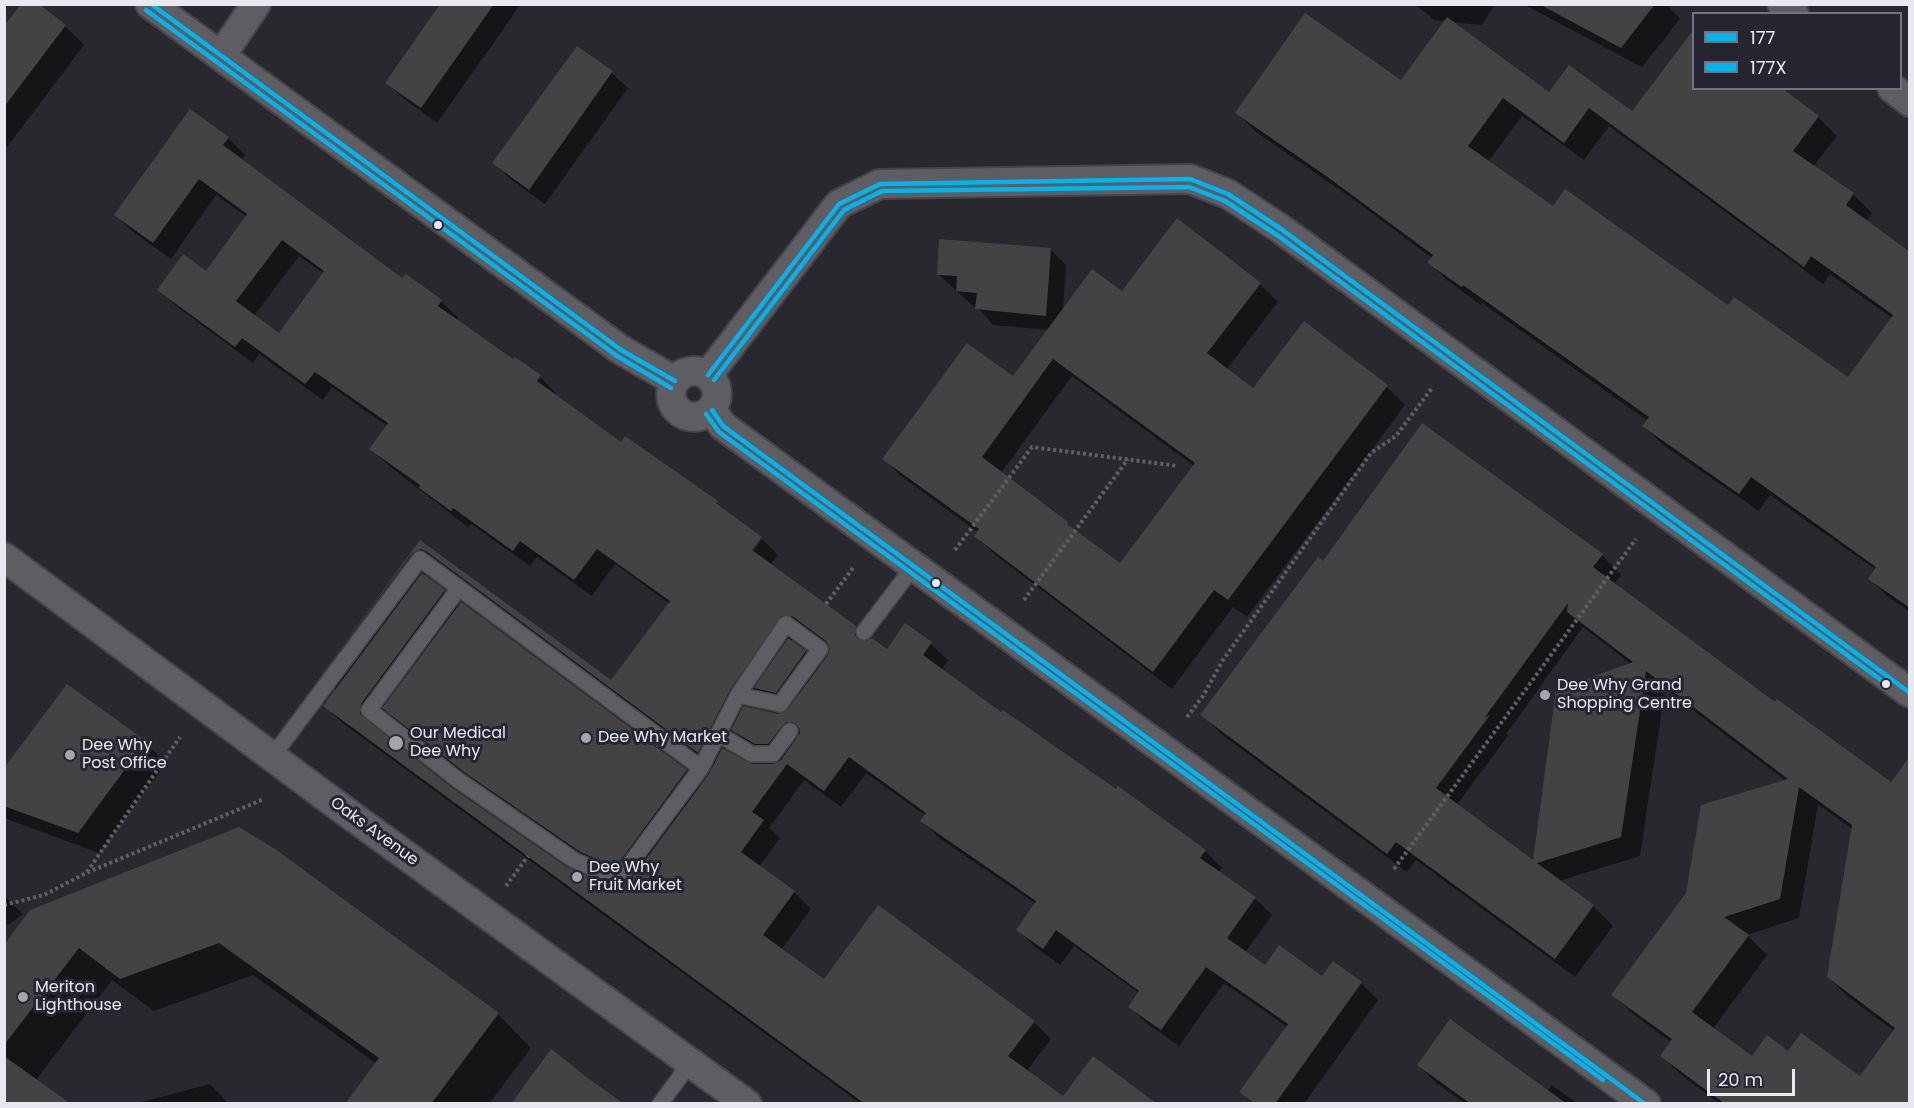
<!DOCTYPE html>
<style>
body{margin:0}
#map{position:relative;width:1914px;height:1108px;overflow:hidden;background:#28282e;font-family:Poppins,sans-serif}
canvas{display:block}
.frame{position:absolute;inset:0;border:6px solid #e8e9f0;pointer-events:none}
.legend{position:absolute;left:1692px;top:12px;width:210px;height:78px;box-sizing:border-box;background:#252631;border:2px solid #73747d;margin:0;padding:8px 10px;list-style:none;font-size:18px;color:#e8e9f0}
.legend li{display:flex;align-items:center;gap:12px;height:30px}
.legend b{width:30px;border:2px solid #73747d}
.scale{position:absolute;left:1707px;top:1069px;width:88px;height:27px;box-sizing:border-box;border:3px solid #e8e9f0;border-top:0;padding-left:8px;font-size:18px;line-height:21px;white-space:nowrap;color:#e8e9f0;-webkit-text-stroke:4px #252631;paint-order:stroke}
</style>
<div id="map">
<canvas width="1914" height="1108"></canvas>
<div class="frame"></div>
<ul class="legend">
<li><b style="height:8px;background:#00b5ef"></b>177</li>
<li><b style="height:8px;background:#00b5ef"></b>177X</li>
</ul>
<div class="scale">20 m</div>
</div>
<script>
const ctx = document.querySelector('canvas').getContext('2d');
ctx.lineJoin = 'round';
function fillPath(path, color) { ctx.fillStyle = color; ctx.fill(path, 'evenodd'); }
function stroke(path, color, width, dash) { ctx.strokeStyle = color; ctx.lineWidth = width; ctx.lineCap = dash ? 'butt' : 'round'; ctx.setLineDash(dash || []); ctx.stroke(path); }
function drawText(font, color, halo, rows, align = 'center') {
  ctx.font = font + ' Poppins,sans-serif'; ctx.lineWidth = 6; ctx.setLineDash([]); ctx.textBaseline = 'middle'; ctx.strokeStyle = halo; ctx.fillStyle = color; for (const [text, x, y, turn = 0] of rows) {
    ctx.save(); ctx.translate(x, y); ctx.rotate((+turn || 0) * Math.PI / 180); ctx.textAlign = isNaN(turn) ? turn : align; if (halo) ctx.strokeText(text, 0, 0); ctx.fillText(text, 0, 0); ctx.restore();
  }
}
const shadow = new Path2D(`
 M442,4H521L437,123L403,98L387,83Z
 M1415,4H1495L1482,25L1451,22L1550,94L1633,113L1694,88L1818,117L1837,136L1813,167L1853,194L1872,213L1866,222L1910,254V612L1888,597L1870,579L1876,570L1770,495L1759,511L1663,445L1644,426L1648,421L1482,303L1481,305L1448,281L1429,263L1432,258L1350,197L1256,132L1237,113L1401,82L1446,21L1434,20ZM1522,116L1584,160L1609,126L1823,284L1830,274L1892,318L1849,379L1728,307L1553,208L1488,162Z
 M1523,4H1666L1680,19L1642,67Z
 M65,26L84,45L4,151V29Z
 M612,73L628,88L545,204L510,179L494,163Z
 M228,138L245,155L241,160L403,280L441,301L458,318L456,320L513,361L540,377L556,393L555,396L622,444L626,438L717,503L761,538L746,556L749,557L762,539L778,555L770,565L855,627L869,642L887,651L931,644L948,660L941,670L1002,714L1205,851L1222,868L1219,872L1255,898L1272,915L1245,953L1265,968L1361,983L1378,1000L1304,1104H1253L1241,1092L1287,1027L1224,983L1179,1046L1146,1023L1129,1006L1139,993L1074,946L1060,965L1035,947L1018,930L1036,904L939,838L922,821L926,816L866,773L841,807L804,780L769,828L780,838L759,867L794,892L811,909L781,950L824,981L1034,1022L1051,1039L1026,1072L1063,1099L1152,1104H861L341,722L325,705L336,690L322,676L420,543L612,682L670,604L615,564L592,596L537,557L530,566L471,524L468,527L388,465L371,449L387,426L332,387L323,400L259,354L253,363L176,306L159,289L206,273L247,217L216,195L171,259L133,232L116,215ZM299,256L324,274L280,335L254,316ZM438,566L444,568L714,768L701,786L686,771L461,604L460,606L444,591L424,576L429,570ZM810,632L830,648L829,655L821,667L805,652L791,641L795,635ZM758,690L772,704L791,708L778,715L745,708ZM386,710L400,724L482,788L596,867L630,882L619,891L568,869L451,789L377,729L378,721ZM734,731L750,747L773,761H783L774,765H751L724,751Z
 M1050,249L1066,265L1063,310L1122,293L1260,284L1278,302L1226,370L1254,390L1305,324L1387,387L1405,405L1247,617L1233,607L1172,689L994,554L976,536L979,533L902,477L884,459L1013,378L1049,330L993,325L977,307H974L938,274ZM1072,376L1194,466L1120,565L1001,473Z
 M1602,555L1621,575L1614,585L1775,704L1891,784L1910,1104H1720L1681,1075L1662,1056L1671,1042L1633,1014L1613,995L1786,781L1665,689L1640,856L1559,881L1593,906L1613,926L1575,977L1416,860L1407,872L1221,734L1202,714L1323,563ZM1583,627L1631,664L1534,863L1456,806L1508,736L1506,734ZM1818,804L1852,829L1828,977L1848,997L1894,1031L1860,1078L1788,1053L1752,1058L1713,1029L1767,955L1747,935L1799,918Z
 M145,742L166,763L99,853L4,818V770Z
 M274,850L498,1014L531,1048L489,1104H347L377,1064L253,975L154,1011L112,980L36,1080L4,1104V948Z
 M4,896L23,914L10,924L4,925Z
 M1419,1065L1547,1091L1552,1085L1578,1104H1466L1435,1082Z
 M210,1084L229,1104H134Z`);
const building = new Path2D(`
 M21,4H39L66,25L4,107V26Z
 M440,4H494L421,108L385,83Z
 M1539,4H1655L1621,48Z
 M1305,13L1401,80L1447,17L1549,92L1569,65L1632,111L1694,29V88H1782L1819,116L1793,151L1854,193L1846,205L1910,252V608L1868,579L1876,567L1751,477L1739,494L1669,445L1642,426L1649,417L1463,285L1462,287L1427,263L1433,255L1329,178L1235,113ZM1503,98L1564,143L1589,108L1804,267L1811,256L1893,315L1848,377L1734,297L1728,305L1565,189L1553,206L1468,146Z
 M577,46L613,71L529,190L492,163Z
 M190,109L229,137L223,145L402,278L406,274L442,300L438,306L513,359L515,357L541,375L537,381L621,442L625,436L718,501L716,503L762,537L752,550L856,626L855,635L859,640L867,641L872,638L887,649L905,623L932,642L923,655L1001,712L1003,710L1116,789L1118,786L1206,850L1200,858L1256,897L1227,938L1265,965L1279,945L1322,976L1333,961L1362,982L1275,1104H1255L1239,1092L1288,1024L1206,967L1161,1030L1128,1007L1139,991L1056,930L1043,949L1016,930L1036,901L920,821L926,813L849,757L824,791L787,764L752,812L764,820L741,852L795,891L763,935L824,979L878,905L1035,1021L1008,1056L1063,1096L1093,1056L1157,1104H865L323,706L422,573L445,590L361,704L360,714L452,788L568,868L619,890L626,886L709,774L722,748L751,764H774L781,760L800,733L799,728L795,723L786,722L768,744H755L731,730L743,706L778,714L787,710L828,655L830,649L826,641L792,616H781L730,690L698,753L426,551L421,549L412,553L320,676L420,540L611,680L670,601L597,549L574,580L520,541L513,551L453,508L451,511L419,488L420,485L369,449L388,423L315,372L305,384L242,338L235,347L157,290L183,254L206,271L247,214L199,179L153,243L114,215ZM282,240L324,271L279,333L236,301Z
 M1177,218L1261,283L1207,353L1253,388L1304,321L1388,385L1228,600L1214,590L1153,672L974,536L979,529L882,459L967,343L1013,376L1092,269L1122,291ZM1053,359L1195,463L1120,563L1067,524L1068,522L982,457Z
 M939,239L1051,248L1046,316L975,309L977,293L956,291L957,276L937,275Z
 M1422,423L1603,554L1593,567L1775,702L1777,699L1891,782L1910,756V1104H1725L1660,1056L1672,1039L1611,995L1686,893L1701,805L1788,779L1646,671L1621,837L1537,863L1594,905L1555,959L1396,842L1387,854L1200,715L1318,557L1323,561ZM1568,603L1567,612L1633,662L1556,690L1533,860L1436,788L1490,715L1485,717ZM1799,787L1852,825L1827,977L1895,1028L1860,1076L1801,1033L1788,1051L1767,1035L1752,1056L1692,1012L1749,935L1724,917L1780,899Z
 M461,602L687,770L615,868L579,851L464,772L382,708Z
 M788,638L806,651L776,693L754,688Z
 M67,684L146,741L78,833L4,806V768Z
 M239,827L275,849L499,1013L431,1104H345L379,1058L219,943L120,979L79,948L4,1045V945L30,910Z
 M1450,1019L1567,1104H1471L1417,1065Z
 M551,1049L585,1076L624,1104H511Z
 M4,1056L71,1104H4Z`);
const path = new Path2D(`
 M955,550L1032,447L1178,466
 M1024,600L1128,459
 M826,604L853,568
 M1187,717L1203,696L1223,660L1371,453L1396,436L1432,388
 M1394,869L1636,539
 M87,872L180,737
 M506,886L528,856
 M4,905L44,895L86,873L264,799`);
const service = new Path2D(`
 M864,632L914,566
 M718,734L752,754H773L790,731
 M272,757L420,559L701,768L618,880L574,860L458,780L369,710L459,588
 M701,768L738,695L786,624L820,649L780,704L738,695
 M660,1104L691,1062`);
const minor = new Path2D(`
 M150,4L621,350L675,381
 M1782,4L1794,14
 M221,56L256,4
 M1892,88L1910,102
 M671 394a23 23 0 1 1 46 0a23 23 0 1 1-46 0Z
 M708,375L839,204L880,184L1190,179L1228,194L1281,229L1910,693
 M712,410L723,426L1646,1104
 M4,557L345,811L747,1104`);
const bus1 = new Path2D(`
 M151,4L621,350L675,381
 M708,375L839,204L880,184L1190,179L1228,194L1281,229L1910,693
 M712,410L723,426L1645,1104`);
const bus2 = new Path2D(`
 M146,10L617,356L671,388
 M714,380L844,210L882,191L1189,187L1225,201L1277,235L1889,686
 M706,414L719,432L1603,1080`);
const markers = [
 [438,225,5,"#e8e9f0"],
 [936,583,5,"#e8e9f0"],
 [1886,684,5,"#e8e9f0"],
 [1545,695,6,"#a5a5ac"],
 [586,738,6,"#a5a5ac"],
 [396,743,8,"#a5a5ac"],
 [70,755,6,"#a5a5ac"],
 [577,877,6,"#a5a5ac"],
 [23,997,6,"#a5a5ac"]
];
const poiNames = [
 ["Dee Why Grand",1557,686],
 ["Shopping Centre",1557,704],
 ["Our Medical",410,734],
 ["Dee Why",410,752],
 ["Dee Why Market",598,738],
 ["Dee Why",82,746],
 ["Post Office",82,764],
 ["Dee Why",589,868],
 ["Fruit Market",589,886],
 ["Meriton",35,988],
 ["Lighthouse",35,1006]
];
const streetNames = [
 ["Oaks Avenue",374,832,36]
];
fillPath(shadow, '#0007');
fillPath(building, '#444344');
stroke(service, '#44454a', 18);
stroke(minor, '#44454a', 32);
stroke(path, '#5f6065', 4, [3, 3]);
stroke(service, '#5e5e62', 15);
stroke(minor, '#5e5e62', 28);
stroke(bus1, '#00b5ef', 4.5);
stroke(bus2, '#00b5ef', 4.5);
for (const [x, y, r, color] of markers) { const dot = new Path2D(); dot.arc(x, y, r, 0, 2 * Math.PI); ctx.fillStyle = color; ctx.fill(dot); stroke(dot, '#252631', 2); }
drawText('16px', '#e8e9f0', '#252631', poiNames, 'left');
drawText('16px', '#e8e9f0', '#252631', streetNames);
</script>
